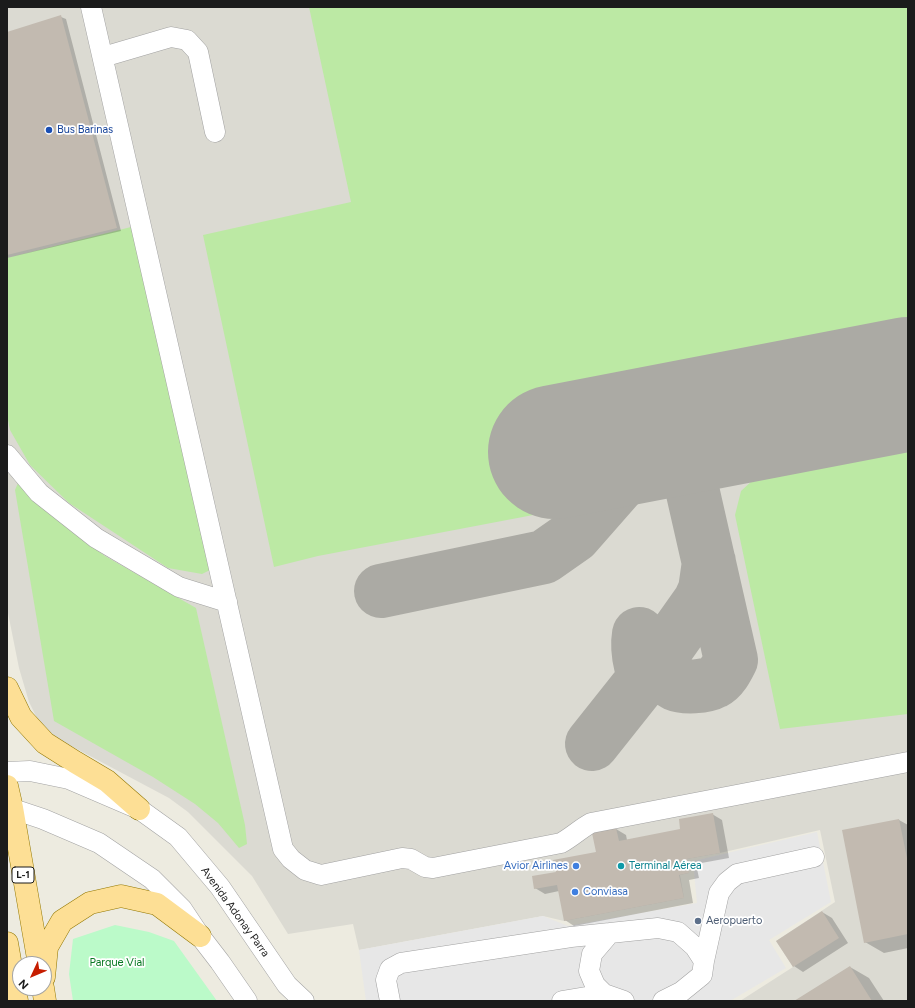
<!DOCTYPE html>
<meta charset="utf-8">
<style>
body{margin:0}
#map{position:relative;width:915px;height:1008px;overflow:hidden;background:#edebe0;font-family:Figtree,sans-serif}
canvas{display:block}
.frame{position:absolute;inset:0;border:8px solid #1b1b1b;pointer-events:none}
.north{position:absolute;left:12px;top:956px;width:40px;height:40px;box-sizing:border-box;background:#fff;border:1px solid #a4a4a4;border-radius:50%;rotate:226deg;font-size:11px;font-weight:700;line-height:16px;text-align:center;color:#1b1b1b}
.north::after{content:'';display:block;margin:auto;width:14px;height:18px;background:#c61d00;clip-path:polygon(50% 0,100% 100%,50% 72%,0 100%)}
</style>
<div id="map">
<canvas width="915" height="1008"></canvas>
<div class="frame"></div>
<div class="north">N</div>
</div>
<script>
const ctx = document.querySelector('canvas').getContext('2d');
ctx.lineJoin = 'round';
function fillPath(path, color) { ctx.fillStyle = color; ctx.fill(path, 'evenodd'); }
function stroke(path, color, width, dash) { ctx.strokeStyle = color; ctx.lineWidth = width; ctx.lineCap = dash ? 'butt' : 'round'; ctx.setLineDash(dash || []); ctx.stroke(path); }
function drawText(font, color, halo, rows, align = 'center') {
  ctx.font = font + ' Figtree,sans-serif'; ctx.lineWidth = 3.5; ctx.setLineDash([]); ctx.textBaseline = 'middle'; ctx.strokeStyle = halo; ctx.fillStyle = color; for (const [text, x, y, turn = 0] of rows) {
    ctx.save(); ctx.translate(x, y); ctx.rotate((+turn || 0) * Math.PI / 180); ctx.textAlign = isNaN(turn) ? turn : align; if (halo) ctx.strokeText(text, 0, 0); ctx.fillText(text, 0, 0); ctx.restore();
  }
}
const airport = new Path2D(`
 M7,7H908V1001H740L793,967L776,941L835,902L820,830L720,853L687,859L689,873L680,875L684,898L564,921L543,916L359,950L353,924L288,934L252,876L188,812L169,798L58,739L41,726L29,702L19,668L7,608Z`);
const grass = new Path2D(`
 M309,7H908V325L533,399L549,512L318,556L274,567L203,235L351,202Z
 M135,226L216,567L202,574L168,568L69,503L30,465L10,430L7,415V258Z
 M908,448V714L780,729L735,515L741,491L764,470Z
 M18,483L67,528L105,556L196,608L245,825L247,844L239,848L218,823L195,804L153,777L54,721L15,490Z`);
const park = new Path2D(`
 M115,925L149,932L174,941L217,1001H73L69,974L73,939Z`);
const parking = new Path2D(`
 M817,832L831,902L769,940L786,968L730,1001H366L359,950L543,916L568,926L697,903L693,861Z`);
const shadow = new Path2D(`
 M61,17L66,19L121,231L7,258V33Z
 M712,814L722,820L729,858L696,864L699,878L689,880L693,903L574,926L565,920L559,891L545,894L535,888L557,873L597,852L616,829L626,835L627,840L682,830Z
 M899,820L908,825V823V948L884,953L865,942Z
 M822,912L832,918L848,943L803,972L794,966Z
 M850,967L869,978L884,1001H796Z`);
const taxiway = new Path2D(`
 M381,591L544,557L574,536L646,454L664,432
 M639,634C637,646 638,654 641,666H654C659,673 666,679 675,684C684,688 705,687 714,682C722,678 727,668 731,660L693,493C692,488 691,482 691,477C693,457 709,433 727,424C740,418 755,415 769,411
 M592,744L654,666L700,601L705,590L709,562`);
const runway = new Path2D(`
 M555,452L908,384`);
const building = new Path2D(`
 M61,15L117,228L7,255V32Z
 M713,813L720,853L687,859L689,873L679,875L684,898L564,921L557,885L534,889L532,876L556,872L553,860L596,852L592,833L616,828L619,841L680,829L679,819Z
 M899,819L908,863V934L864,943L842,830Z
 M822,911L839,938L793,967L776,941Z
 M850,966L872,1001H794Z`);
const minor = new Path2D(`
 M91,7L283,849L291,859L305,870L321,875L402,858L411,859L425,867L433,868L561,843C572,837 580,829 591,823L908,762
 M103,57L171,37L187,40L198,52L215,132
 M7,455L39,493L96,538L179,587L227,602
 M7,772L30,771L69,779L139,809L178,837L220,887L287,985L304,1001
 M7,807L43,819L99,843L152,879L182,909L200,936L220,962L247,1001
 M390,1001L386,980L390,969L401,963L571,937L610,933
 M562,1001L604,994
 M624,1001L604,994L595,985L589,971L592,954L610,933L658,928L678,932L695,947L704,961
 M663,1001L681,992L702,975L704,961L719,893L727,882L737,874L814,857`);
const major = new Path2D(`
 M7,688L21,717L45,743L75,762L107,781L139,809
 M7,786L12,808L39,964
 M7,943L17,1001
 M44,977L47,947L62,921L90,903L121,896L157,904L200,936
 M43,988L45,1001`);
const markers = [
 [49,130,4,"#1a4fb4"],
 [576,866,4,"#3f7fe0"],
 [621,866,4,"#0f9aa8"],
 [575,892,4,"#3f7fe0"],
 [698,921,4,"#5c6f8a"]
];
const shields = [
 [23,875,22]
];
const shieldNames = [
 ["L-1",23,875]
];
const transitNames = [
 ["Bus Barinas",57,130]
];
const shopNames = [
 ["Avior Airlines",568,866],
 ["Conviasa",583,892,"left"]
];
const cultureNames = [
 ["Terminal Aérea",629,866]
];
const streetNames = [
 ["Avenida Adonay Parra",235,912,54]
];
const serviceNames = [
 ["Aeropuerto",706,921]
];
const parkNames = [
 ["Parque Vial",117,963]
];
fillPath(airport, '#dbdad2');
fillPath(grass, '#bce9a4');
fillPath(park, '#bbfac9');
fillPath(parking, '#e7e7e7');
fillPath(shadow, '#0003');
stroke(taxiway, '#abaaa4', 54);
stroke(runway, '#abaaa4', 134);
fillPath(building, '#c2bab0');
stroke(minor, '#a2a2a2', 21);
stroke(major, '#927700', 23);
stroke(minor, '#fff', 20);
stroke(major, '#fddf95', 22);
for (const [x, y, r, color] of markers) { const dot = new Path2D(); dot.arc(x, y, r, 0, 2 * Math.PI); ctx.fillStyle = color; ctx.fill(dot); stroke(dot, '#fff', 1.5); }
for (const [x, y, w] of shields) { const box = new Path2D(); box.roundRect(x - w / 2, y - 8, w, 16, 3); ctx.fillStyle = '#fff'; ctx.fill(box); stroke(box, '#1b1b1b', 1); }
drawText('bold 10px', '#1b1b1b', null, shieldNames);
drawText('11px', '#164399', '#fff', transitNames, 'left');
drawText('11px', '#366cbe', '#fff', shopNames, 'right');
drawText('11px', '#0d838f', '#fff', cultureNames, 'left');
drawText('11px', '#1b1b1b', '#fff', streetNames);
drawText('11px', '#4e5e75', '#fff', serviceNames, 'left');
drawText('11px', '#097923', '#fff', parkNames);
</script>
